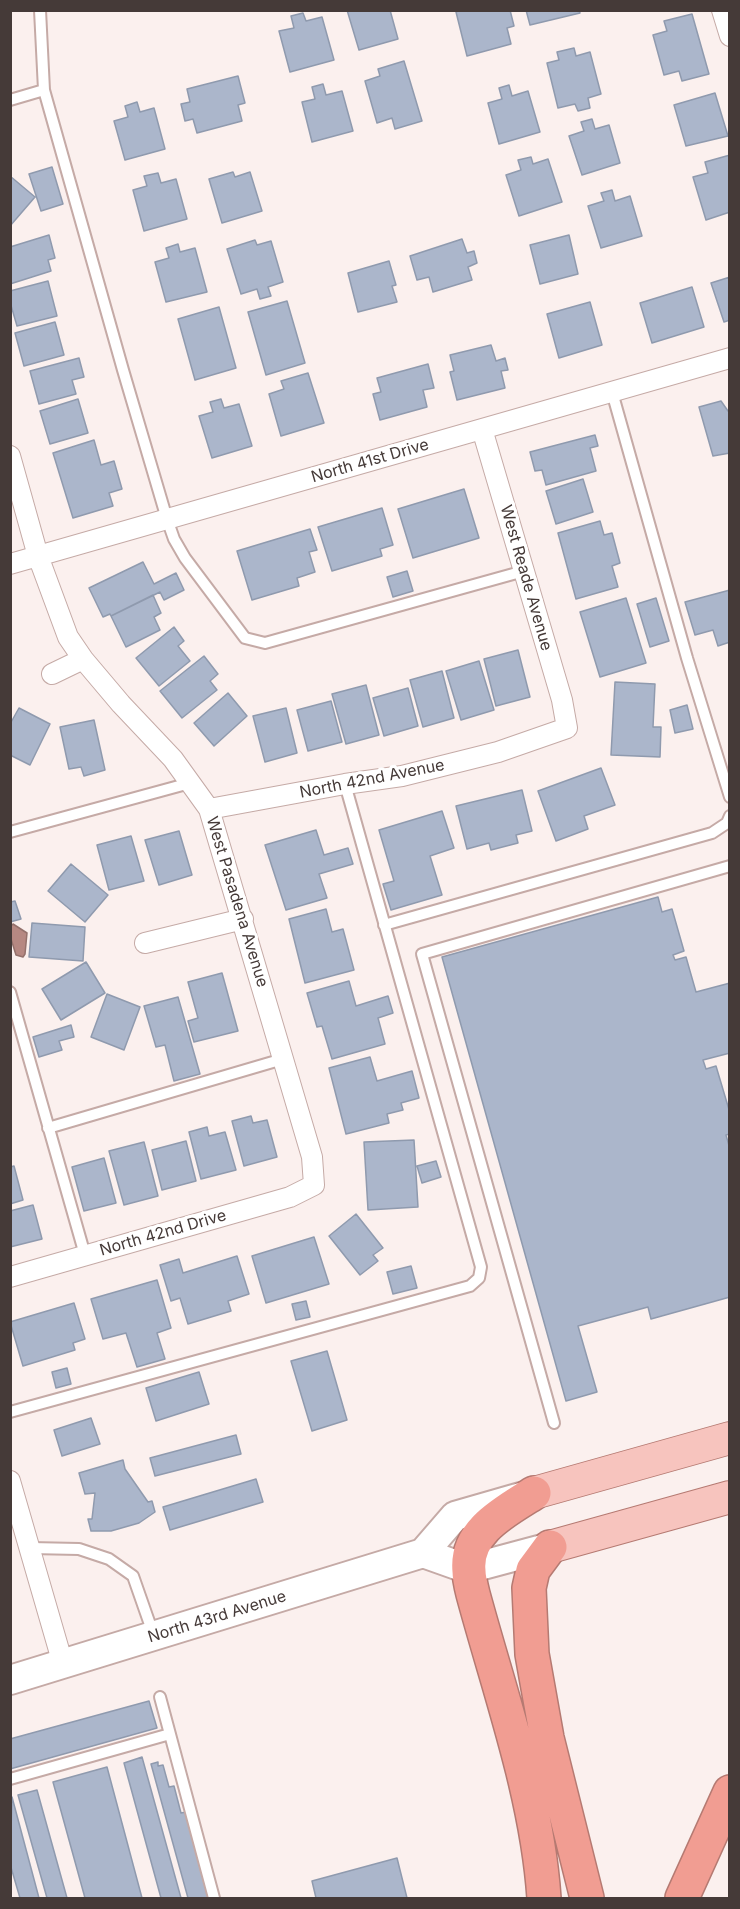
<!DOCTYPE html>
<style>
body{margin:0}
#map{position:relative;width:740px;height:1909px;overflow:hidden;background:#fbf0ee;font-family:Inter,sans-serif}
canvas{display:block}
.frame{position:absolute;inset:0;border:12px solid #453a38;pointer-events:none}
</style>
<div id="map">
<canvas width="740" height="1909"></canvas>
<div class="frame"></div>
</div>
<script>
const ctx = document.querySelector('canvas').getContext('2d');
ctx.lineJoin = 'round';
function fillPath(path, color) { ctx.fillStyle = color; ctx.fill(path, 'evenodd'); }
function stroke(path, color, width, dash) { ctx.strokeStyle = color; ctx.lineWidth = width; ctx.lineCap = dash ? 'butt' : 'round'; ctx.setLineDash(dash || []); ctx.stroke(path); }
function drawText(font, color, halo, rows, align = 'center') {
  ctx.font = font + ' Inter,sans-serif'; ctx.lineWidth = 6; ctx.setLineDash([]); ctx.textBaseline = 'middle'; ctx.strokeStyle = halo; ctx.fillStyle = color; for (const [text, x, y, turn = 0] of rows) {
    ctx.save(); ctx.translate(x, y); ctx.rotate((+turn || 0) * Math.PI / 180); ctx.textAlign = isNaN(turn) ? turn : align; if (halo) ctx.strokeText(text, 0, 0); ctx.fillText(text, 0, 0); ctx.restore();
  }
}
const water = new Path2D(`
 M13,924L27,933L25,954L23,957L16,955L11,939V926Z`);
const building = new Path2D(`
 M347,10H390L398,39L359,50Z
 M460,10H510L514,26L507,28L511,44L467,56L456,12Z
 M526,10H579L580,13L530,25Z
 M303,13L306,21L322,17L334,60L290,72L279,31L294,28L291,16Z
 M692,14L709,74L682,81L679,71L664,75L653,35L667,31L664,21Z
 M574,48L576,56L590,52L601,94L588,98L590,108L578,111L575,104L558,108L547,63L559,60L557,52Z
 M404,61L422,121L395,129L392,118L377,123L365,81L380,76L378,69Z
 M238,76L245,103L238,105L242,121L197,133L193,119L185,121L181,104L190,102L187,89Z
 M323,84L326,95L342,91L353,131L312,142L302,102L315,99L312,87Z
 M509,85L512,96L528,91L540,132L499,144L488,103L502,99L499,88Z
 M715,93L728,136L686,146L674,105Z
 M137,102L140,112L154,108L165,149L125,160L114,121L128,117L125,106Z
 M592,119L595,129L609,125L620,163L582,175L569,136L584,131L581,122Z
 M730,155V212L706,220L693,177L708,173L705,162Z
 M531,157L533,164L548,159L562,202L519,216L506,175L521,170L518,160Z
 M52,167L63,204L41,211L29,174Z
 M233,172L235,177L250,172L262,211L222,223L209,179Z
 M158,173L161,183L176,179L187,219L144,231L133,190L147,186L144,176Z
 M10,176L35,197L10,226Z
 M612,190L615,201L630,196L642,236L601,248L588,206L604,201L601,193Z
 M49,235L55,258L48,260L51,271L10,284V247Z
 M569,235L578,274L540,284L530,245Z
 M462,239L467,253L474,251L477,263L468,267L472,280L433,292L429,277L417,280L410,256Z
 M255,240L257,245L271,241L283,282L268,287L271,296L260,299L257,289L241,294L227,249Z
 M178,244L180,252L195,248L207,292L166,302L155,262L169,258L166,248Z
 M389,261L396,285L392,286L397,302L358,312L348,273Z
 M730,277V320L724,322L711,283Z
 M48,281L57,316L17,326L10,302V291Z
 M692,287L704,327L652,343L640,303Z
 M287,301L305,363L266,375L248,312Z
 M590,302L602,345L559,358L547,314Z
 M219,307L236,368L195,380L178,319Z
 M55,322L64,355L24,366L15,333Z
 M491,345L496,361L505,358L508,370L501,371L505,388L457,400L450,372L454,371L450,355Z
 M79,358L84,377L72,380L76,394L39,404L30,371Z
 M428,364L434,388L423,390L427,407L380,420L373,394L381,392L377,378Z
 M308,373L324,423L281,436L269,394L284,389L281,381Z
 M78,399L88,433L50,444L40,411Z
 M221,399L224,408L239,404L252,446L212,458L199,416L213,412L210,402Z
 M721,401L728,411L730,410V453L713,456L699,407Z
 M595,435L598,446L590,448L596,471L546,485L542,470L535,471L530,452Z
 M94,440L101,465L114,461L122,489L109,493L113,506L73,518L53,453Z
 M583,479L593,512L556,524L546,491Z
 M464,489L479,538L413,558L398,509Z
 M382,508L393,545L380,549L382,556L332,571L318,527Z
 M600,521L604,535L612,533L620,563L612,566L618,587L576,599L558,533Z
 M310,529L317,550L309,552L315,572L297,578L299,586L252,600L237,551Z
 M143,562L154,584L176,573L184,590L164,600L160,592L111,616L110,614L103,617L89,588Z
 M407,571L413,591L393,597L387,577Z
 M730,590V642L718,646L713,630L695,635L685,602Z
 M153,595L161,613L154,617L160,630L126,647L111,616Z
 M626,598L646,663L600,677L580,612Z
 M656,598L669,641L650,647L637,604Z
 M174,627L184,641L178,646L190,661L159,686L136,658Z
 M518,650L530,697L496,706L484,659Z
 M204,656L218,674L210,681L217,690L182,718L160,691Z
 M479,661L494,710L461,720L446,671Z
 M442,671L454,718L423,727L410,680Z
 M615,682L655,684L653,727H661L660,757L611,755Z
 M366,685L379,735L346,744L332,694Z
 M408,688L418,726L384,736L373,698Z
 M228,693L247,716L214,746L194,723Z
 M331,701L342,742L308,751L297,710Z
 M687,705L693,729L675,733L670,710Z
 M19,708L50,724L30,765L10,755V724Z
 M286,708L297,753L265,762L253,716Z
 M94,720L105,770L84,776L81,767L69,769L60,727Z
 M601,768L615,805L584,816L588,829L556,841L538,791Z
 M522,790L532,831L516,835L518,843L491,850L489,843L467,849L456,806Z
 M442,811L454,848L430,856L442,895L391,910L383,884L394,881L379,830Z
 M316,830L324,855L348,848L353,864L319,874L327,898L286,910L265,845Z
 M179,831L192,875L159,885L145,840Z
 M131,836L144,881L109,890L97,845Z
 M71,864L108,895L85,922L48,891Z
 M658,897L662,912L672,909L684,951L673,955L675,960L686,957L696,992L730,983V1053L703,1060L706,1069L716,1066L730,1113V1134L726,1135L730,1149V1297L651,1319L648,1307L578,1326L597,1392L566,1401L442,957Z
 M15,901L21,919L10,922V902Z
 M326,909L332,932L343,929L354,970L305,983L289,919Z
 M32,923L85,927L83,961L29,957Z
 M86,962L105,993L61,1020L42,989Z
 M222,973L238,1031L194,1042L188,1021L198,1018L188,982Z
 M349,981L356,1006L388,996L393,1013L378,1018L385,1044L332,1059L322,1026L317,1027L307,993Z
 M107,994L140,1007L124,1050L91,1037Z
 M178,997L200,1074L174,1081L165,1045L156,1047L144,1006Z
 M71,1025L74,1037L59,1041L62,1050L39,1057L33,1037Z
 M370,1057L377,1081L412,1071L419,1098L401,1103L403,1110L387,1114L389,1123L346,1134L329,1068Z
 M251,1116L253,1123L267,1120L277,1157L244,1166L232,1121Z
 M207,1127L209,1136L225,1132L236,1170L201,1179L189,1132Z
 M414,1140L418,1207L368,1210L364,1142Z
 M186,1141L196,1181L162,1190L152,1150Z
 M144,1142L158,1196L124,1205L109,1151Z
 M104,1158L116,1203L84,1211L72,1167Z
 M436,1161L441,1177L422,1183L417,1166Z
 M14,1166L23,1200L10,1204V1167Z
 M33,1205L42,1239L10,1247V1211Z
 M356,1214L383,1248L373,1255L378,1261L360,1275L329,1236Z
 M314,1237L329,1284L266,1303L252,1256Z
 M237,1256L249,1294L228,1301L231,1311L188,1324L180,1298L171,1301L160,1265L179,1259L183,1273Z
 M411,1266L417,1288L393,1294L387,1272Z
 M157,1280L171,1328L157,1333L165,1359L137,1367L126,1333L103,1339L91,1299Z
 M306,1301L310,1317L296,1320L292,1304Z
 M74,1303L85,1339L73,1343L75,1350L23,1366L10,1322Z
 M327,1351L347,1420L312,1431L291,1361Z
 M67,1368L71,1384L56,1388L52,1372Z
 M199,1372L209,1404L156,1421L146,1388Z
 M91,1418L100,1444L62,1456L54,1430Z
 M236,1435L241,1454L155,1476L150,1458Z
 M123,1460L125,1469L148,1502L152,1501L155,1512L139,1523L111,1531H91L88,1519H92L95,1493L85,1494L79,1473Z
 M256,1479L263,1502L170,1530L163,1507Z
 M149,1701L157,1728L10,1769V1739Z
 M142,1757L181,1898H161L124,1763Z
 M158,1762V1766L163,1765L169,1787L174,1786L181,1813L186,1812L209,1898H188L151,1764Z
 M107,1767L142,1898H85L53,1782Z
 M37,1790L67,1898H47L18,1795Z
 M12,1797L39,1898H20L10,1864Z
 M397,1858L407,1898H316L312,1881Z`);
const lane = new Path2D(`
 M40,10L44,90L123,370L167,519L174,539L185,558L245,638L265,643L524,571
 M10,100L44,90
 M612,392L687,658L730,797
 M10,832L190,783
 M384,925L712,833L727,823L730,816
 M10,992L85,1255
 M48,1128L283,1059
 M10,1412L470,1286L479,1278L481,1267L345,784
 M554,1423L422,954L730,866
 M30,1548L79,1549L109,1559L133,1576L154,1636
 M160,1697L214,1898
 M10,1779L170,1734`);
const street = new Path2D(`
 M722,10L730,36
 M10,456L38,556L68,637L83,659L121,704L173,759L209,809L312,1157L314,1185L290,1197L10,1277
 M10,564L730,358
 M52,674L83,659
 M209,809L345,784L402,776L498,752L567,728L562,700L482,429
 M145,943L243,919
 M10,1481L63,1664`);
const secondary = new Path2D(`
 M423,1553L468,1569L550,1547
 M10,1680L423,1553L455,1516L521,1497`);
const primary = new Path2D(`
 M534,1493L730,1438
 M550,1547L730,1497`);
const highway = new Path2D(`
 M534,1493C506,1511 465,1531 469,1571C469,1578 471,1586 473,1594C500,1694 537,1795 544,1898
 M550,1547L533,1570L529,1588L532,1654L547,1738L587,1898
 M682,1898L730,1792`);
const streetNames = [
 ["North 41st Drive",370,461,-16],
 ["West Reade Avenue",526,578,74],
 ["North 42nd Avenue",372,779,-11],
 ["West Pasadena Avenue",237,902,73],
 ["North 42nd Drive",163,1233,-16],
 ["North 43rd Avenue",217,1617,-17]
];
fillPath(water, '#b68882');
stroke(water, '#94716c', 1.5);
fillPath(building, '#abb6cb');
stroke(building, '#8f9aae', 1.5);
stroke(lane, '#c5aaa6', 14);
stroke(street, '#c5aaa6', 22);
stroke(secondary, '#c5aaa6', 32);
stroke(primary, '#b57a72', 34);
stroke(highway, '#b57a72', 36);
stroke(lane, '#fff', 10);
stroke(street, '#fff', 20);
stroke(secondary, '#fff', 28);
stroke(primary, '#f7c4be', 32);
stroke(highway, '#f19d92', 33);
drawText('16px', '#453a38', '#fff', streetNames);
</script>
